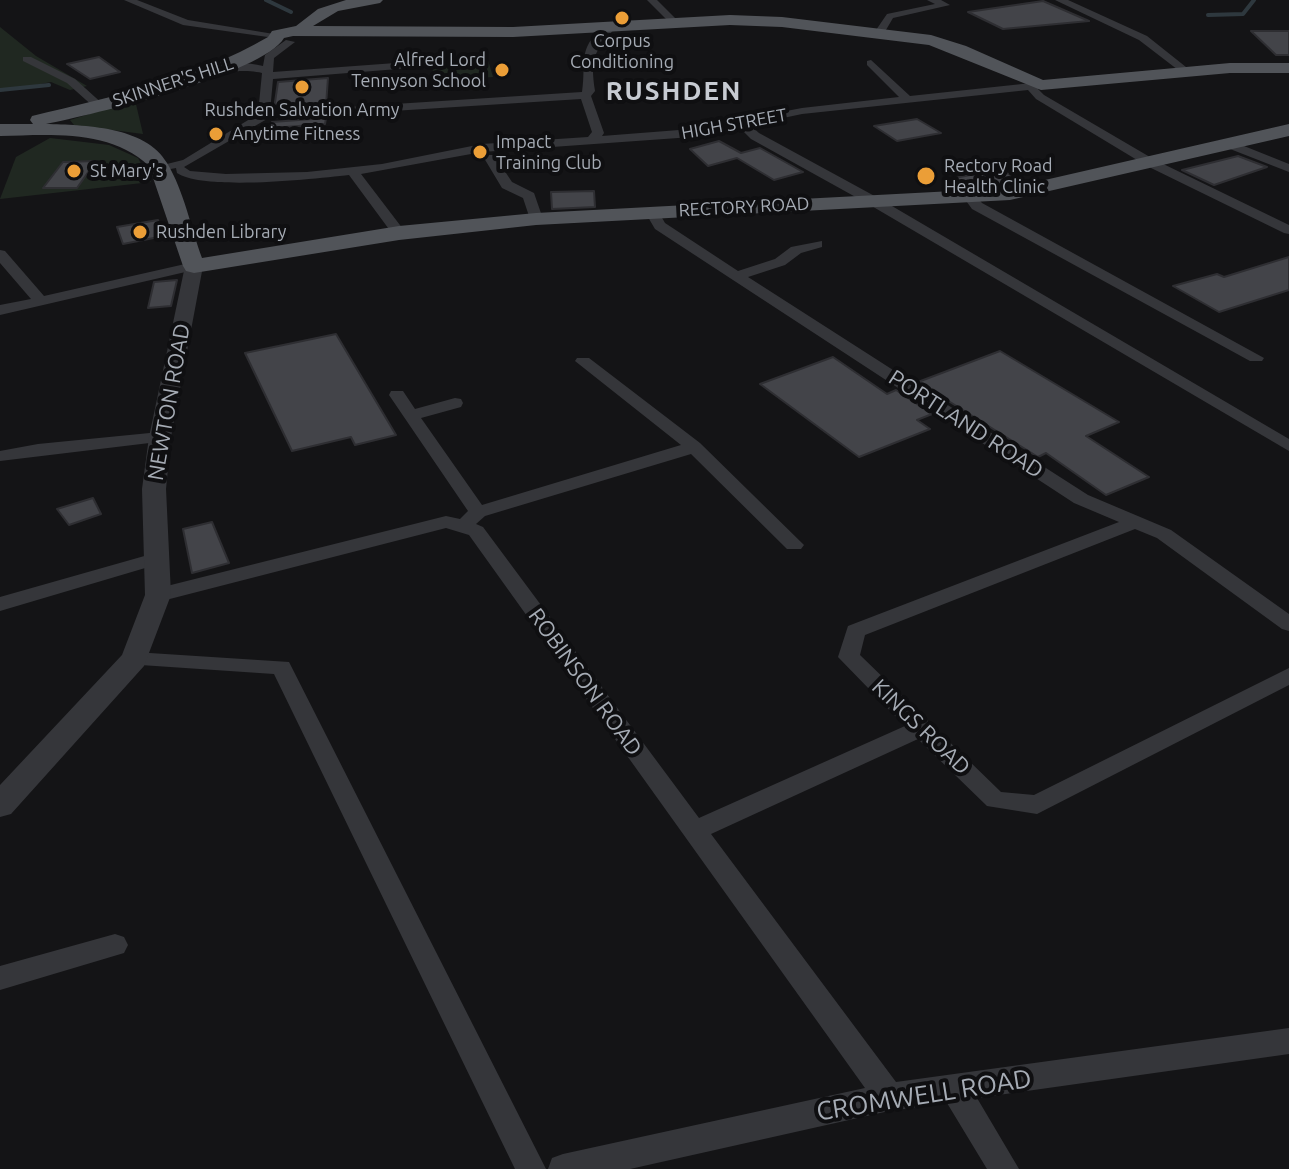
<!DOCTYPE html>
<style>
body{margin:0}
canvas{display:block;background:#141416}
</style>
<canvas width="1289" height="1169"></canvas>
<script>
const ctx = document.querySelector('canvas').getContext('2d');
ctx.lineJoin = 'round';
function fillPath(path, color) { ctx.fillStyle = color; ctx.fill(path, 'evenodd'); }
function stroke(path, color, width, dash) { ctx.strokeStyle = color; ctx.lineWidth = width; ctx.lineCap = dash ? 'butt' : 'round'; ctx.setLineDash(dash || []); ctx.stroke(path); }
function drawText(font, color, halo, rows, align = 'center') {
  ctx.font = font + ' Ubuntu,sans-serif'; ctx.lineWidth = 8; ctx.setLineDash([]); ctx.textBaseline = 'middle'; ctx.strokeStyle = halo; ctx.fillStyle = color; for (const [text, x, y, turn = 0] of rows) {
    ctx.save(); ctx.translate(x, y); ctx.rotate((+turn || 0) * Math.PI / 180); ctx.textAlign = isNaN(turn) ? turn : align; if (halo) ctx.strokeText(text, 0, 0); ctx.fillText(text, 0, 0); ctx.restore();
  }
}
const green = new Path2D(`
 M0,27L36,56L87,86L70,90L51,82L0,92Z
 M488,60L493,77L434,81L432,63Z
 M135,100L143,134L74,125L70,120Z
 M50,138L109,145L138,158L151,182L0,199L16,157Z`);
const stream = new Path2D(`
 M266,0L291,12
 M1208,15L1243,14L1254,0
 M0,90L49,85`);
const building = new Path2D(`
 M1043,1L1089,21L1003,29L968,12Z
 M1251,31H1289V55H1276Z
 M99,57L120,72L90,79L67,64Z
 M328,78L326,105L274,109L278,82Z
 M326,118L325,124L272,128V122Z
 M917,119L941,133L897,141L874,126Z
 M719,141L741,153L760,148L803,172L774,180L737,158L708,166L690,149Z
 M1238,156L1267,167L1214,185L1182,170Z
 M96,161L77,188H43L63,162Z
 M1000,169L1022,182L969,187L955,178Z
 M594,191L595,207L552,209L551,192Z
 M158,220L164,236L123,244L117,227Z
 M1289,257V290L1219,312L1173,286L1217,274L1224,277Z
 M177,280L171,306L148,308L154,282Z
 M336,334L396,435L355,445L351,437L292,451L245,353Z
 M1000,351L1119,422L1086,436L1149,477L1106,495L1046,453L1038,457L918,382Z
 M833,357L887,394L896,390L932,414L917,420L930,429L859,457L760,384Z
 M93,498L101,514L69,525L57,509Z
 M212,522L229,563L192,573L183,529Z`);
const minor = new Path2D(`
 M124,0H137L188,20L280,35L275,38L183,25Z
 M647,0H657L676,19V23H670Z
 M927,0H941L950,5L893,18L883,35L874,33L887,14L935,4Z
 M1055,0H1068L1147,36L1191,71L1182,73L1139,40Z
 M611,24L616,27C594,53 590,56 595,91L591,96L604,133L602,136L692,129L802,108L899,97L867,65V61L871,60L910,96L1041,82L1046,85L1038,89L1044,95L1155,160L1289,225V234L1284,233L1147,166L1036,99L1028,90L802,114L750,125L759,133L880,199L1289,439V451L870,205L751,139L739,127L692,137L482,152L361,174L406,233L399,237L394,236L349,175C313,179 204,191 177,173L176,168L165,170L159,166L183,160L258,114L262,73C248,69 229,74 218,67C230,60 249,63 263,66L265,55L286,40L295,42L274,58L273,72L423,61L428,64L423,67L273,79L270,112L582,92C587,62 575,44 611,24ZM581,99L592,132L588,137L482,144L382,164L307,172L226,174L190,171L184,167L267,119Z
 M23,57H31L75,79L105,106L95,108L67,83L23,61Z
 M1229,140L1289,164V172L1225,147V141Z
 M486,155H494L512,182L534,193L543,219L541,222H531L523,198L502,188L484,158Z
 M965,195H975L982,203L1264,358L1262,361H1250L972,209L964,198Z
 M652,208L657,209L665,223L738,271L775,259L791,247L822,241V247L801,253L785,265L748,277L1088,495L1171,530L1289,614V631L1282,629L1157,538L1135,529L865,635L860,655L1001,792L1034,795L1289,668V685L1037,814L987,806L918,739L711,834L896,1082L1289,1028V1054L977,1098L1019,1169H987L947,1103L889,1111L630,1169H548L552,1158L563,1154L865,1088L469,535L446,528L158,602L151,600L148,595L151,590L446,516L460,519L468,511L389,395L391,391H403L415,409L455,398L461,399L463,403L461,407L421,418L482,505L681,445L575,361L577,358H589L700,443L804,545L801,549H787L691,454L485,516L476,524L483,527L699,818L905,726L838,657L848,626L1119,522L1074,503L655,229L645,212Z
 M0,250L5,251L44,296L194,262L201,266L194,270L0,315V305L31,299L0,263Z
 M160,432L169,437L166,441L0,461V451L38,444Z
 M155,553L162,555L165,559L162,563L0,611V597Z
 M134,652L289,662L546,1169H515L274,674L126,664L123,659L126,654Z
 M115,934L124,937L128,945L124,953L0,990V966Z`);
const tertiary = new Path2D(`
 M194,260L203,266L171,437L166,489L171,595L144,666L11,814L0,817V785L122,655L145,595L142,489L149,437L185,266Z`);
const primary = new Path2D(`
 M346,0H383L380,3L338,11L313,26L513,27L730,15L782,17L931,35L966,46L1043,80L1230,63H1289V73H1230L1041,90L929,45L782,27L730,25L513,37L293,36L284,38C263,74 91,115 46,124C83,125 146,126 167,163C184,191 191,228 202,258L399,226L536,213L1010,188L1289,124V136L1010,200L536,225L399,240L194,273L186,271L183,266L149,166C110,129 50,135 0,136V124H33L30,120L32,116C114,96 194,80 268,37L272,31L296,26L318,9Z`);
const markers = [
 [622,18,8,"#eb9e37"],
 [502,70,8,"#eb9e37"],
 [302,87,8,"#eb9e37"],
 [216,134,8,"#eb9e37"],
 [480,152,8,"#eb9e37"],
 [74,171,8,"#eb9e37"],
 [926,176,10,"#eb9e37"],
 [140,232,8,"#eb9e37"]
];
const farPoinames = [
 ["Corpus",622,41,"center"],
 ["Conditioning",622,62,"center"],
 ["Alfred Lord",486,60,"right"],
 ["Tennyson School",486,81,"right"],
 ["Rushden Salvation Army",302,110,"center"],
 ["Anytime Fitness",232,134],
 ["Impact",496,142],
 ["Training Club",496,163],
 ["Rectory Road",944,166],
 ["Health Clinic",944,187],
 ["St Mary's",90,171],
 ["Rushden Library",156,232]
];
const farStreetnames = [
 ["SKINNER'S HILL",173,82,-18],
 ["HIGH STREET",734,124,-10],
 ["RECTORY ROAD",744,207,-3]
];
const streetNames = [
 ["NEWTON ROAD",169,402,-80],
 ["PORTLAND ROAD",966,424,33],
 ["ROBINSON ROAD",585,682,54],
 ["KINGS ROAD",921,727,44]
];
const farDistrictnames = [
 ["RUSHDEN",674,91]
];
const nearStreetnames = [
 ["CROMWELL ROAD",924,1095,-9]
];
fillPath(green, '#202821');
stroke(stream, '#2e383e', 4);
fillPath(building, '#434449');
stroke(building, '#2e2e32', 2);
fillPath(minor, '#35363a');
fillPath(tertiary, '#35363a');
fillPath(primary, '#515459');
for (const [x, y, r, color] of markers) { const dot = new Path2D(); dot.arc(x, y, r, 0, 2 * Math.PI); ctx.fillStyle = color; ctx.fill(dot); stroke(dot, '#0f0f11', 3); }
drawText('18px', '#a6acb5', '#0f0f11', farPoinames, 'left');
drawText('18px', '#a6acb5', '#0f0f11', farStreetnames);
drawText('22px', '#a6acb5', '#0f0f11', streetNames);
ctx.letterSpacing = '2px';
drawText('bold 26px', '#c7cbd2', '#0f0f11', farDistrictnames);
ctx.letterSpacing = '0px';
drawText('26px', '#a6acb5', '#0f0f11', nearStreetnames);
</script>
